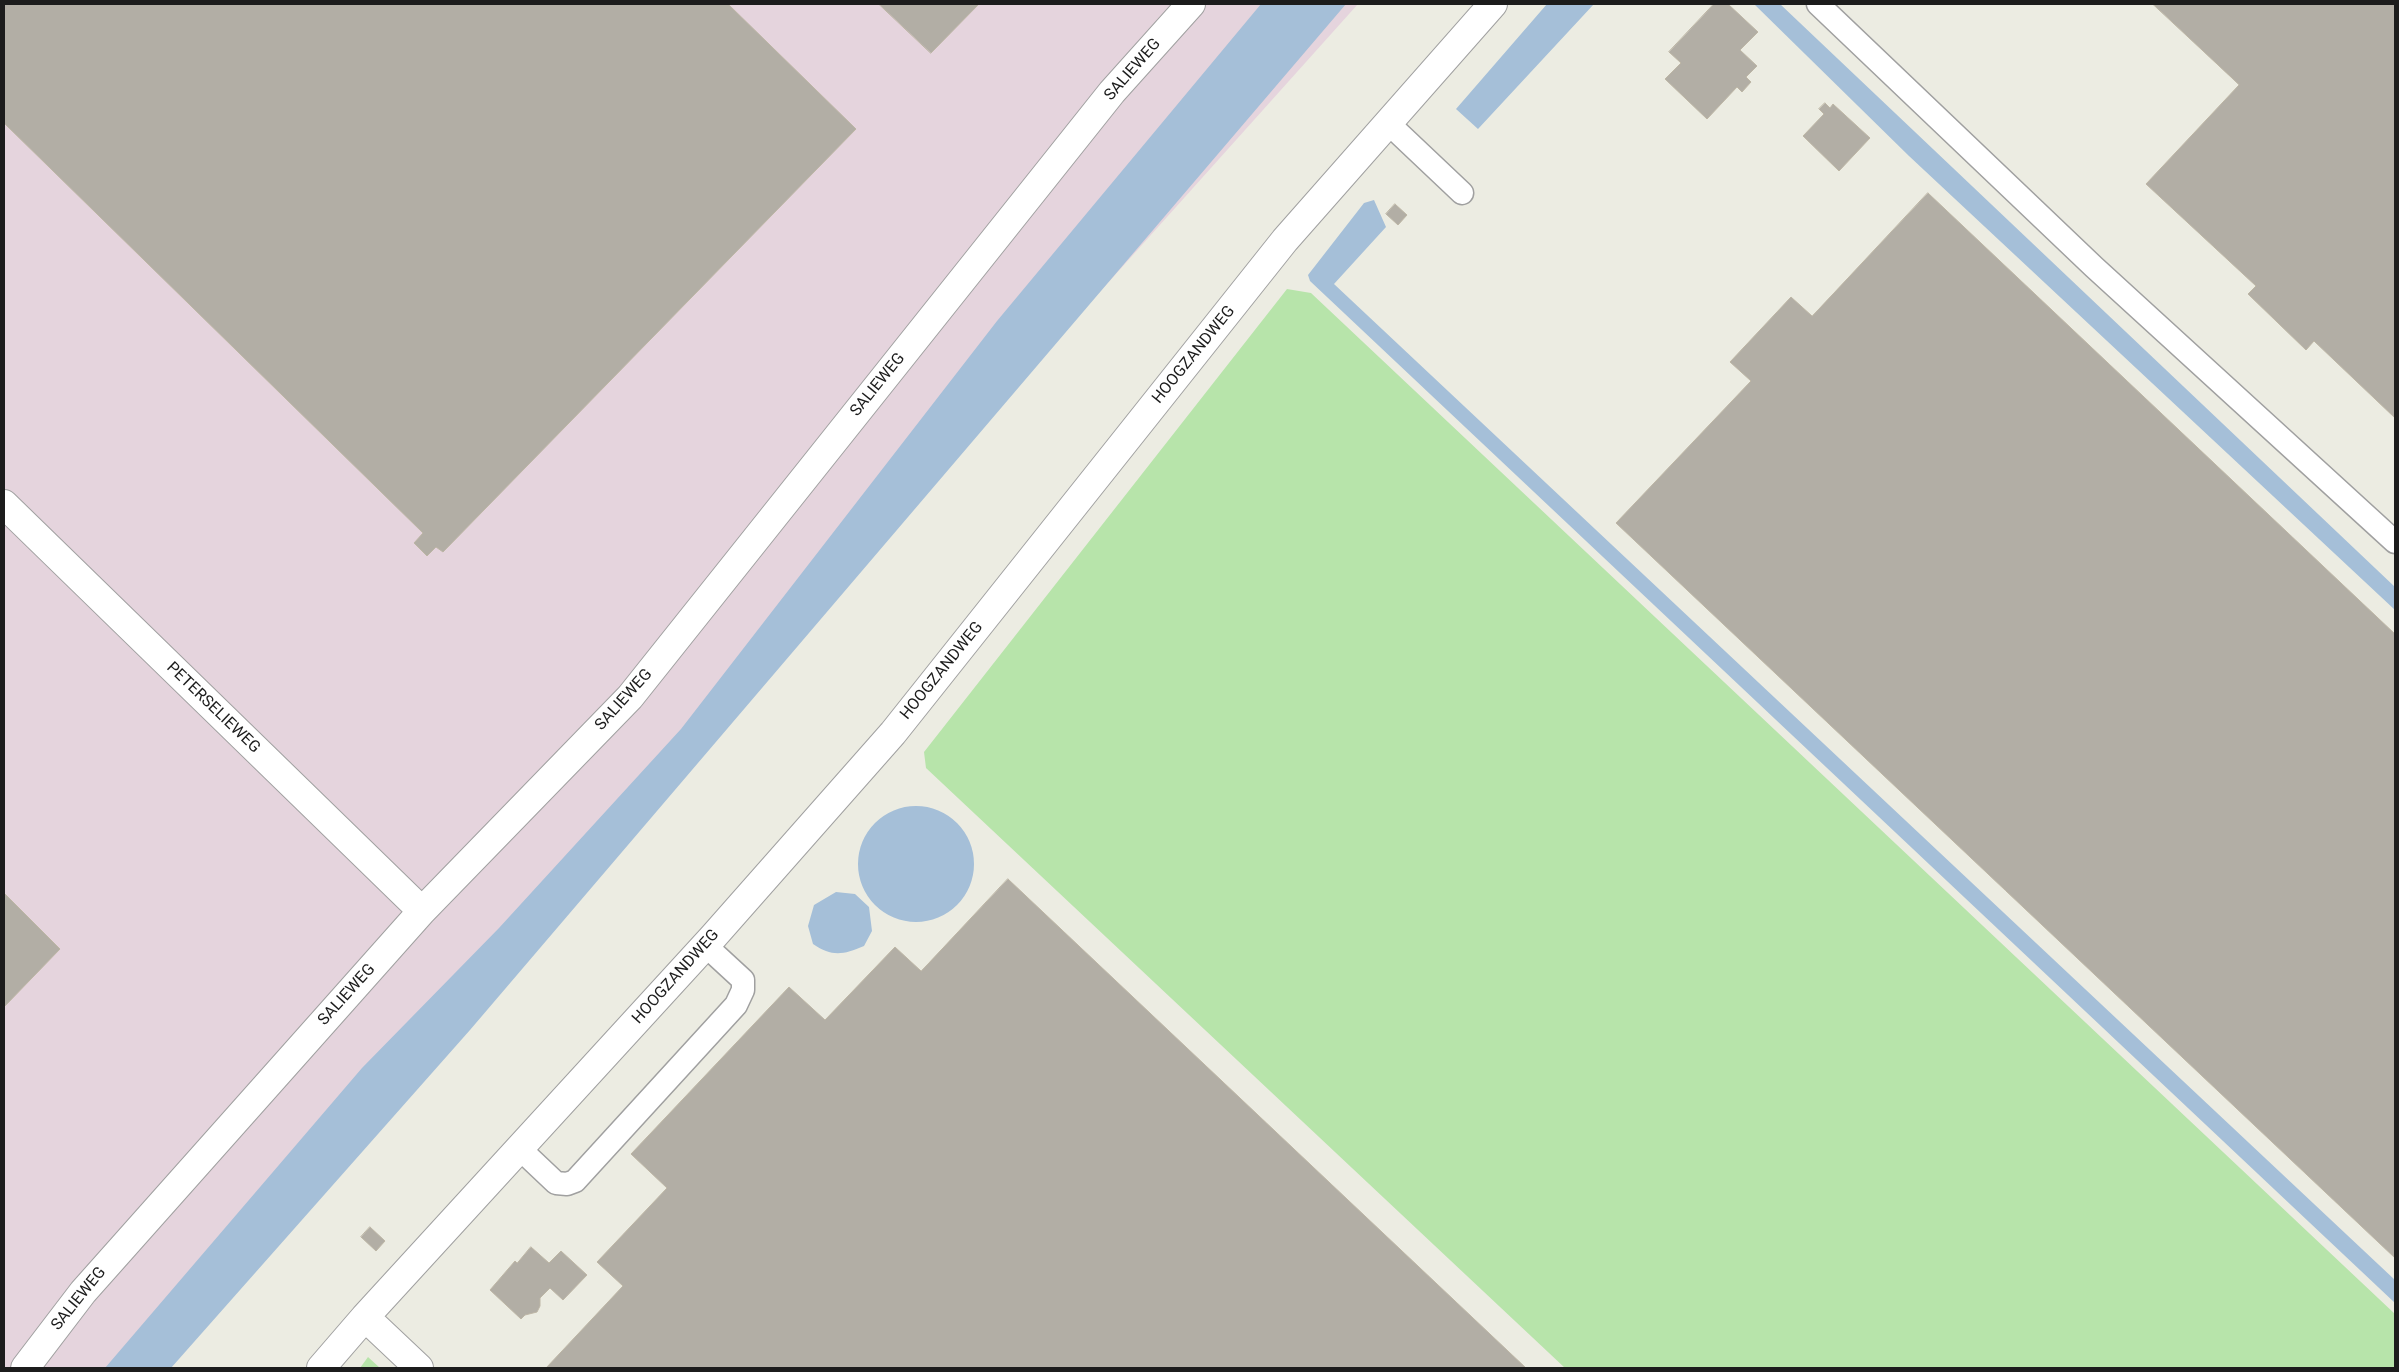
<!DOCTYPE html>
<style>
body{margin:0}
#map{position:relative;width:2399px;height:1372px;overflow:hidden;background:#ecece2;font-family:Roboto,sans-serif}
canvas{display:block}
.frame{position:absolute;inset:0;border:5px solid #1c1c1c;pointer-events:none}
</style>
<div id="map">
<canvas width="2399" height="1372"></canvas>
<div class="frame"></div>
</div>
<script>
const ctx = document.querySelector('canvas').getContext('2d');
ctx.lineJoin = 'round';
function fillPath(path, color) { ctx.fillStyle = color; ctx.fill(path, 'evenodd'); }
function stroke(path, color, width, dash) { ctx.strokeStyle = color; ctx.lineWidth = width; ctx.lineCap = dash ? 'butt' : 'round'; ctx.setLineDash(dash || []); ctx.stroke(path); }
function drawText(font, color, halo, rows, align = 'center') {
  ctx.font = font + ' Roboto,sans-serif'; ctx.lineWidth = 5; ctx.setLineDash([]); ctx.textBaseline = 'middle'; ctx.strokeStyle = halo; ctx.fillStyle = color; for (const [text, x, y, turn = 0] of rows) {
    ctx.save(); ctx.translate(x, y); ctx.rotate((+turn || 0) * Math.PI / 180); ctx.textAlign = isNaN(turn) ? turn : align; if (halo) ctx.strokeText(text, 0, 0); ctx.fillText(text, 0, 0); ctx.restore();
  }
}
const industrial = new Path2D(`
 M4,4H1358L135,1368H4Z`);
const grass = new Path2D(`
 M1287,289L1311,293L2395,1314V1368H1565L926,768L924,752Z
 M368,1357L380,1368H360Z`);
const water = new Path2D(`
 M1261,4H1346L470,1030L171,1368H105L362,1068L499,928L681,729L997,321Z
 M1547,4H1594L1478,129L1456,109Z
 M1754,4H1780L2395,587V610L1909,156Z
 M1374,200L1386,227L1334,284L2395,1280V1303L1310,281L1308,275L1364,203Z
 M858 864a58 58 0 1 1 116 0a58 58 0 1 1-116 0Z
 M836,892L855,894L869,907L872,931L864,946C843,955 832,957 813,944L808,926L814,905Z`);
const building = new Path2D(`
 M4,4H728L856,129L443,552L436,547L427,556L414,543L423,533L4,123Z
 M879,4H979L931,53Z
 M1714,4H1728L1758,32L1740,50L1757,66L1746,77L1751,82L1742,92L1737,87L1707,119L1665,79L1681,63L1669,52Z
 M2153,4H2395V418L2314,341L2306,350L2248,294L2256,286L2146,184L2239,85Z
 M1825,103L1830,108L1833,104L1870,138L1839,171L1803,136L1824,114L1819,109Z
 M1928,193L2395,634V1258L1616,523L1751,381L1730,362L1791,297L1812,316Z
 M1395,204L1407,215L1398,225L1386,214Z
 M1008,879L1526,1368H546L623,1286L597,1262L667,1188L631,1154L789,987L825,1020L895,947L921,971Z
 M4,893L60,949L4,1007Z
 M370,1227L385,1241L376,1251L361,1237Z
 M531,1247L549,1263L561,1251L587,1275L563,1300L550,1288L540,1298V1306L537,1312L525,1315L521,1319L490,1290L515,1261L517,1263Z`);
const service = new Path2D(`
 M1818,4L2094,267L2395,542
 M1388,123L1462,193
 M519,1148L556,1183L567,1184L575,1181L736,1005L743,990V980L705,945`);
const minor = new Path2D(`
 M4,504L422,911
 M25,1368L83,1292L422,911L630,697L1112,92L1191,4
 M321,1368L365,1317
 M419,1368L365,1317L713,937L893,733L1285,240L1493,4`);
const streetNames = [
 ["SALIEWEG",1133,70,-49],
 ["HOOGZANDWEG",1194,355,-51],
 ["SALIEWEG",878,385,-51],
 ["HOOGZANDWEG",942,671,-51],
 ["SALIEWEG",624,700,-48],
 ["PETERSELIEWEG",213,708,44],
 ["HOOGZANDWEG",676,977,-48],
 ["SALIEWEG",347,995,-48],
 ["SALIEWEG",79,1299,-51]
];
fillPath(industrial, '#e5d4dd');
fillPath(grass, '#b7e4aa');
fillPath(water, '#a5bfd8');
fillPath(building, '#b2aea5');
stroke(building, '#bdb6a5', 1);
stroke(service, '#a0a0a0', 25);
stroke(minor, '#a0a0a0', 30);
stroke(service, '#fff', 22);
stroke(minor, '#fff', 28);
drawText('16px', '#1c1c1c', '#fff', streetNames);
</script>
